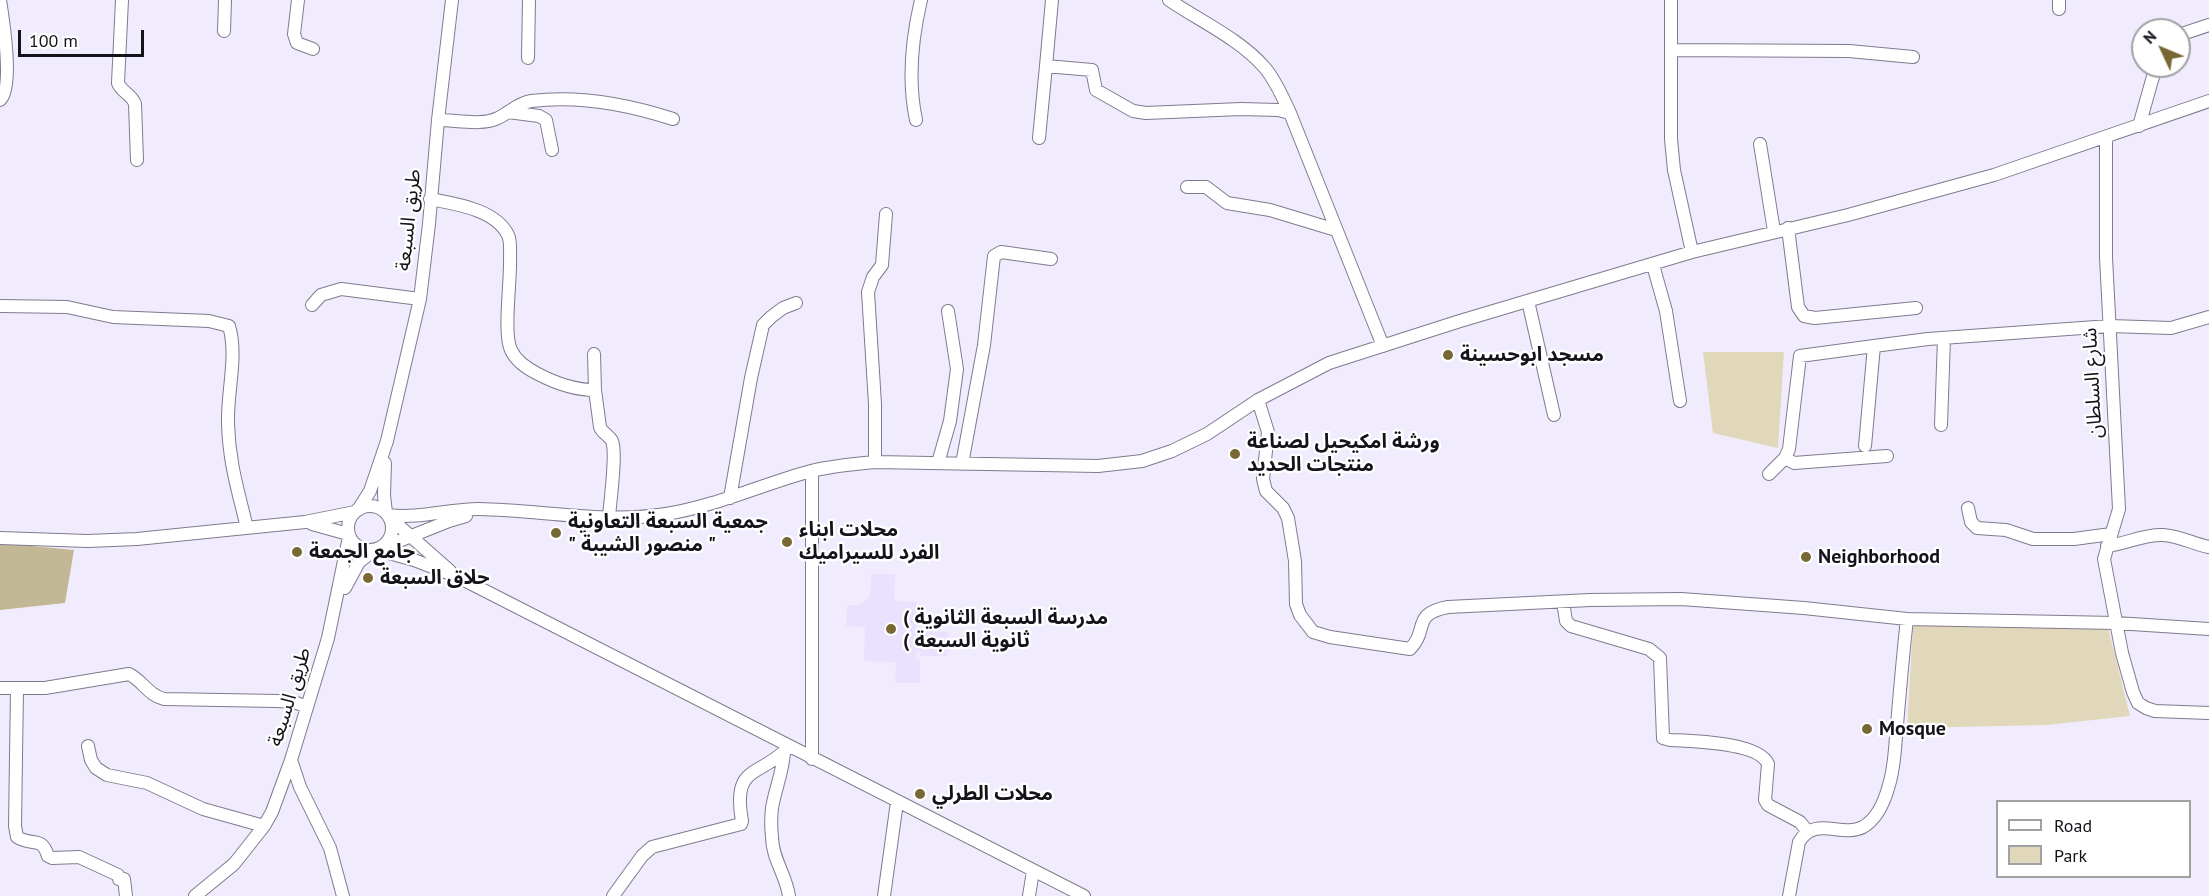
<!DOCTYPE html>
<meta charset="utf-8">
<style>
body{margin:0}
#map{position:relative;width:2209px;height:896px;overflow:hidden;background:#f1ecfd;font-family:"PT Sans",sans-serif}
canvas{display:block}
.legend{position:absolute;left:1996px;top:800px;width:195px;height:78px;box-sizing:border-box;background:#fff;border:2px solid #a1a1a3;margin:0;padding:8px 10px;list-style:none;font-size:18px;color:#15131a}
.legend li{display:flex;align-items:center;gap:12px;height:30px}
.legend b{width:30px;border:2px solid #a1a1a3}
.north{position:absolute;left:2131px;top:18px;width:60px;height:60px;box-sizing:border-box;background:#fff;border:2px solid #a1a1a3;border-radius:50%;rotate:314deg;font-size:16px;font-weight:700;line-height:24px;text-align:center;color:#15131a}
.north::after{content:'';display:block;margin:auto;width:21px;height:27px;background:#786835;clip-path:polygon(50% 0,100% 100%,50% 72%,0 100%)}
.scale{position:absolute;left:18px;top:30px;width:126px;height:27px;box-sizing:border-box;border:3px solid #15131a;border-top:0;padding-left:8px;font-size:18px;line-height:21px;white-space:nowrap;color:#15131a;-webkit-text-stroke:4px #fff;paint-order:stroke}
</style>
<div id="map">
<canvas width="2209" height="896"></canvas>
<ul class="legend">
<li><b style="height:8px;background:#fff"></b>Road</li>
<li><b style="height:16px;background:#e1d8bb"></b>Park</li>
</ul>
<div class="north">N</div>
<div class="scale">100 m</div>
</div>
<script>
const ctx = document.querySelector('canvas').getContext('2d');
ctx.lineJoin = 'round';
function fillPath(path, color) { ctx.fillStyle = color; ctx.fill(path, 'evenodd'); }
function stroke(path, color, width, dash) { ctx.strokeStyle = color; ctx.lineWidth = width; ctx.lineCap = dash ? 'butt' : 'round'; ctx.setLineDash(dash || []); ctx.stroke(path); }
function drawText(font, color, halo, rows, align = 'center') {
  ctx.font = font + ' "PT Sans","Noto Sans Arabic",sans-serif'; ctx.lineWidth = 4.5; ctx.setLineDash([]); ctx.textBaseline = 'middle'; ctx.strokeStyle = halo; ctx.fillStyle = color; for (const [text, x, y, turn = 0] of rows) {
    ctx.save(); ctx.translate(x, y); ctx.rotate((+turn || 0) * Math.PI / 180); ctx.textAlign = isNaN(turn) ? turn : align; if (halo) ctx.strokeText(text, 0, 0); ctx.fillText(text, 0, 0); ctx.restore();
  }
}
const built = new Path2D(`
 M871,574H895L894,601L917,602V610H921V622H917V641H921V631L948,632L947,656H920V652H916V659H920V683H895L896,662L864,661L865,627L846,626L847,605H861L870,596Z`);
const green = new Path2D(`
 M1703,352H1784L1778,448L1713,433Z
 M1913,625L2108,627L2130,716L2047,725L1907,728Z`);
const forest = new Path2D(`
 M0,543L74,550L65,603L0,610Z`);
const minor = new Path2D(`
 M122,0L118,83C121,92 132,94 135,104L137,160
 M298,0L294,34L297,43L313,49
 M1052,0L1046,66L1092,70L1096,90L1133,111L1146,113L1241,109L1278,110L1290,113
 M1169,0C1200,21 1240,39 1265,68C1276,81 1283,98 1290,113L1383,346
 M1671,0V139L1674,170L1692,252
 M2059,9V0
 M224,31L225,0
 M2179,35L2209,25
 M1672,50L1849,51L1913,57
 M528,58L529,0
 M0,100C14,88 3,19 0,0
 M508,112L539,116L546,120L552,150
 M438,120C456,120 482,126 498,118C509,113 518,103 531,101C579,95 627,104 673,119
 M916,120C908,82 912,38 921,0
 M2139,126L2156,66
 M2106,137V257L2119,509L2104,559L2122,653L2133,692L2138,703L2146,708L2155,711L2209,713
 M1039,138L1046,66
 M1760,144L1774,231
 M1187,187H1206L1227,203L1270,210L1336,230
 M430,199C455,204 495,209 508,235C511,241 510,251 510,258C511,280 503,334 511,350C516,361 528,369 538,374C557,384 574,390 595,390
 M1788,228L1798,307L1804,316L1815,318L1916,308
 M1653,265L1666,311L1680,401
 M1528,301L1554,415
 M312,305L321,295L341,289L420,299
 M0,306L67,307L113,317L209,321L229,326C238,356 227,391 228,423C229,463 238,490 247,528
 M594,354L595,390L600,427C602,433 609,435 612,441C617,453 610,502 609,517
 M1258,400L1268,432L1263,479L1266,491L1283,508L1288,518L1295,561L1296,604L1300,615L1313,632L1330,637L1410,649C1429,630 1411,614 1448,607L1590,600L1681,599L1804,608L1907,619L2116,623L2209,629
 M1941,425L1944,338
 M1865,446L1874,346L1928,339L2110,326L2171,328L2209,317
 M1785,458L1794,463L1887,456
 M875,462V404L868,292L873,277L882,265L886,214
 M385,463L384,495L386,513
 M938,463L950,421L957,369L948,311
 M962,464L984,345L994,256L1001,252L1051,259
 M1769,474L1785,458L1789,449L1800,356L1874,346
 M730,498L751,378L763,325L771,317L783,308L796,303
 M348 528a22 22 0 1 1 44 0a22 22 0 1 1-44 0Z
 M1968,508L1971,522L1977,528L2006,530L2033,539H2074L2111,534
 M358,510L370,491L387,441L420,299L429,224L438,120L452,0
 M388,515C420,519 448,509 479,509C541,510 604,524 666,514C716,506 763,484 811,471C832,466 853,464 875,462L1098,466L1142,461L1172,451L1207,434L1258,400L1329,363L1460,321L1692,252L1848,215L1994,175L2209,101
 M390,518L450,571
 M312,524L348,534
 M0,538L88,541L137,539L305,522L355,512
 M2107,546C2126,544 2144,534 2163,535C2180,536 2193,544 2209,547
 M384,547L449,521L466,516
 M378,550L414,560L458,577L1084,896
 M345,588L359,562L373,551
 M1563,602L1566,621L1571,626L1649,649L1660,658L1663,738L1670,740C1692,741 1759,742 1768,764L1765,800L1768,805L1800,822L1808,832
 M0,688H45L129,674C143,681 148,695 164,699L277,701L294,702L307,707
 M17,689L15,826L17,837C33,847 41,835 48,856L52,858L79,857L118,875L119,879H124L126,896
 M88,746L91,760L96,768L107,775L147,783L203,809L264,826
 M784,752C783,772 775,789 772,808C771,817 771,828 772,837C772,858 786,875 789,896
 M812,759V471
 M291,760L300,787L330,848L343,896
 M195,896L234,864L264,826L272,812L291,760L328,638L349,537
 M613,896L642,856L652,847L741,824L742,821C732,764 759,778 789,747
 M884,896L897,802
 M1029,896L1033,871
 M1789,896L1799,842C1815,815 1842,838 1863,827C1877,819 1885,800 1889,785C1895,766 1895,745 1897,725C1900,690 1903,654 1907,619`);
const markers = [
 [1448,355,6,"#786835"],
 [1235,454,6,"#786835"],
 [556,533,6,"#786835"],
 [787,542,6,"#786835"],
 [297,552,6,"#786835"],
 [1806,557,6,"#786835"],
 [368,578,6,"#786835"],
 [891,629,6,"#786835"],
 [1867,729,6,"#786835"],
 [920,794,6,"#786835"]
];
const streetNames = [
 ["طريق السبعة",409,220,-84],
 ["شارع السلطان",2093,383,-93],
 ["طريق السبعة",290,697,-73]
];
const poiNames = [
 ["مسجد ابوحسينة",1460,355],
 ["ورشة امكيحيل لصناعة",1247,442],
 ["منتجات الحديد",1247,465],
 ["جمعية السبعة التعاونية",568,522],
 ["\" منصور الشيبة \"",568,545],
 ["محلات ابناء",799,530],
 ["الفرد للسيراميك",799,553],
 ["جامع الجمعة",309,552],
 ["Neighborhood",1818,557],
 ["حلاق السبعة",380,578],
 ["( مدرسة السبعة الثانوية",903,618],
 ["( ثانوية السبعة",903,641],
 ["Mosque",1879,729],
 ["محلات الطرلي",932,794]
];
fillPath(built, '#e9e1fd');
fillPath(green, '#e1d8bb');
fillPath(forest, '#c3b895');
stroke(minor, '#807a8d', 14);
stroke(minor, '#fff', 12);
for (const [x, y, r, color] of markers) { const dot = new Path2D(); dot.arc(x, y, r, 0, 2 * Math.PI); ctx.fillStyle = color; ctx.fill(dot); stroke(dot, '#fff', 2); }
drawText('20px', '#15131a', '#fff', streetNames);
drawText('bold 20px', '#15131a', '#fff', poiNames, 'left');
</script>
